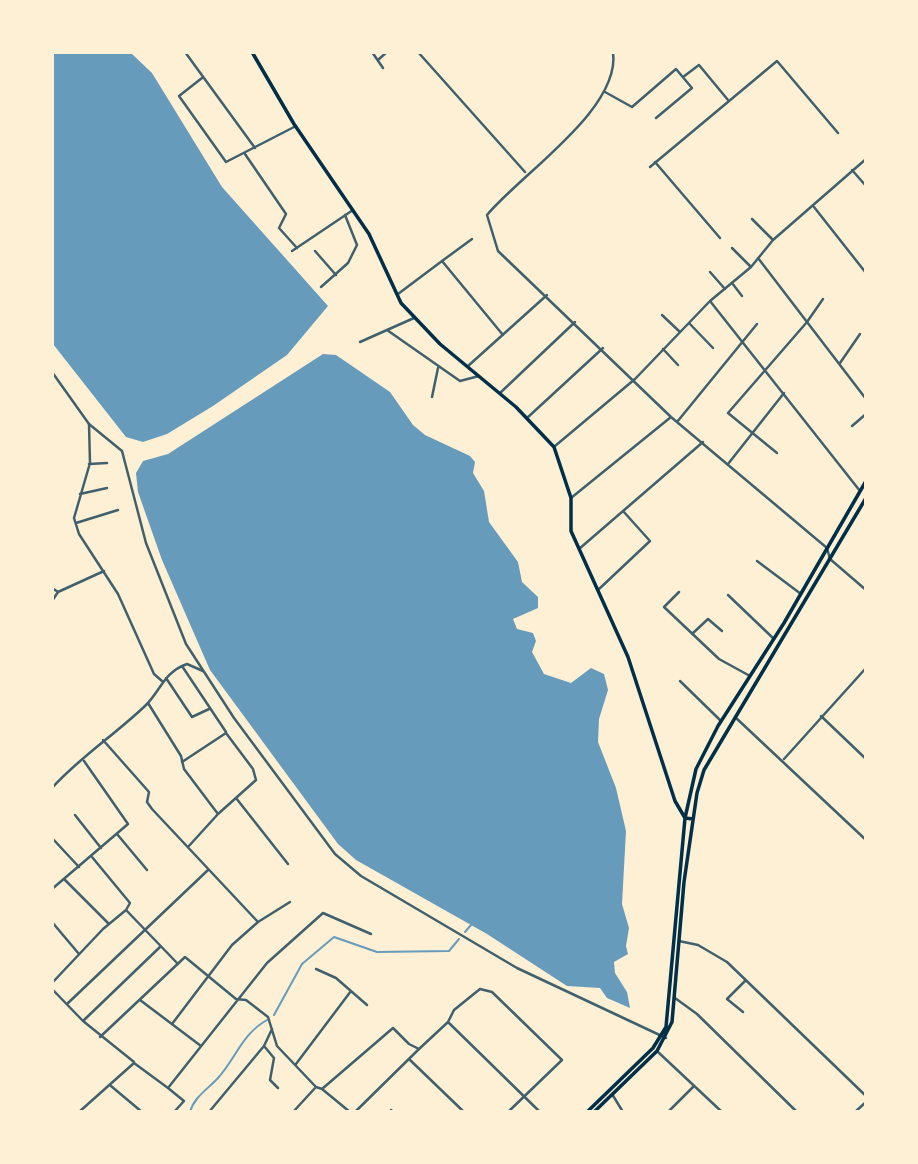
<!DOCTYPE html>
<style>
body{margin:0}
#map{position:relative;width:918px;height:1164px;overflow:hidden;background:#fdf0d5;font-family:"Public Sans",sans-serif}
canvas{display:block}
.frame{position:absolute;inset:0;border:54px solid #fdf0d5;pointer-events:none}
</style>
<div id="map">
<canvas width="918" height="1164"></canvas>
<div class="frame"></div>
</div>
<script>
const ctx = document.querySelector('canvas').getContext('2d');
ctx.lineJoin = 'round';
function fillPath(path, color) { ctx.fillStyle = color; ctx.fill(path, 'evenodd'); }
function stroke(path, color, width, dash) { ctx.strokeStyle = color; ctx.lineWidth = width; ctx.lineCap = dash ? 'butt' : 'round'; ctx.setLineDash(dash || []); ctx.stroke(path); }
const water = new Path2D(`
 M53,52L131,53L152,73L222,187L328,306L287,355L213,406L167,434L143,442L126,437L53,344Z
 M323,354L336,355L390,392L413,425L425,435L470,456L475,462L473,473L484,491L489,522L518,562L522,582L538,597V608L513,619L517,629L533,633L536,641L532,652L544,674L571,683L591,668L604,674L608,690L599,719L598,742L616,788L626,831L622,904L629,928L626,946L628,954L614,962L615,973L627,992L630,1008L607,998L600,988L567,986L487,934L356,860L338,844L210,670L162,560L138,492L136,473L143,461L168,454Z`);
const stream = new Path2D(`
 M465,932L471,925
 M274,1015L302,964L334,937L377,952L449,951L459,939
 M190,1112C194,1097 208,1089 218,1078C236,1058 242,1034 267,1020`);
const minor = new Path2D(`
 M185,52L255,148
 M372,52L383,68
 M418,52L525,172
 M613,52C621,109 522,173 487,215L498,251L671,417L827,548L830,559L866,590
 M379,59L387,52
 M683,77L699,65L728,100
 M202,78L179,96L226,162L296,126
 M605,92L632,107L676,69L692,88L656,118
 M245,154L286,214L279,228L297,248
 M655,162L720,238
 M650,167L777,61L838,133
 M852,170L866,186
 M814,207L866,273
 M752,219L773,240
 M732,248L751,267
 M292,251L353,210
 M315,251L336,275
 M758,258L866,399
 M442,261L472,239
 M710,272L725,289
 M732,283L742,296
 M321,287L348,263L357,245L345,215
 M398,294L442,261L503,335
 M710,301L860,491
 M662,315L680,332
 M689,323L713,348
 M387,330L460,381L479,376
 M360,342L414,318
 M663,349L678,365
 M840,363L860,334
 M468,366L547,295
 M500,393L575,322
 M432,397L438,368
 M527,418L603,348
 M677,422L757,324
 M89,424L90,463L74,518L79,534L118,594L154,674L162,681
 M852,426L866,414
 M555,446L635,379L710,301L751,267L773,240L866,159
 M777,453L728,413L807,322L823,299
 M89,464L107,463
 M728,464L784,393
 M80,494L107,488
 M571,498L671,417
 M76,523L118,510
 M579,549L703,442
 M757,561L801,594
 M52,588L58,592L104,571
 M598,590L650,541L623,511
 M679,592L664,607L719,659L750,676
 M728,595L774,639
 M52,601L58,592
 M692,634L708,619L722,631
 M182,666L226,732
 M166,678L192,717L209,709
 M680,681L721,721
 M148,703L181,756L184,769L218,814L188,847
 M821,716L866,759
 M735,717L866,840
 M103,740L149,792L147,802L152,809L258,922
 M784,759L866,668
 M182,762L226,733L253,769L256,780L218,814
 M52,788C80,757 116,734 146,705C161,690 164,672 187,664L203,671
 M236,798L288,864
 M75,815L101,848
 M117,834L147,870
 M52,838L79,867
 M92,857L130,903L126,910L178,964
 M64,879L109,924
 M52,889L128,824L84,761
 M52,922L79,954
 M679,941L698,945L727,962L866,1096
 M316,969L336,978L367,1005
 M52,983L103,929L126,910
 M52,989L83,1021
 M675,998L697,1014L797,1112
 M140,1000L201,1046
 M67,1004L208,870
 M743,1012L727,999L746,980
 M449,1023L540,1112
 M172,1024L232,945L258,922L290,902
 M100,1037L185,957L236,999L246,1000L268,1017L277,1046L316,1087L322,1089
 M264,1046L274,1058L270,1080L278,1088
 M658,1052L722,1112
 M409,1059L464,1112
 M134,1062L83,1021L160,947
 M296,1064L351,991
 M111,1086L142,1112
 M168,1088L184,1101L174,1112
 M612,1094L623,1112
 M391,1110L393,1112
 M79,1112L134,1063L168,1088L267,963L323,913L371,934
 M209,1112L264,1046L272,1029
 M293,1112L316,1087
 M350,1112L322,1089L393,1028L409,1044L419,1049L448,1022L454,1010L480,989L492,992L562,1060L508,1112
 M355,1112L419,1049
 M668,1112L694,1086
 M855,1112L866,1102`);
const tertiary = new Path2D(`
 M52,372L89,424L122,451L146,543L186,644L234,718L335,854L361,876L517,968L666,1038`);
const primary = new Path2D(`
 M252,52L294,124L369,234L401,303L440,344L516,407L554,447L571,498V531L628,657L675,801L685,818L693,819
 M587,1112L653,1048L666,1027L685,818L696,769L718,726L784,623L866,481
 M594,1112L657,1051L672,1022L684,882L697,793L704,770L866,498`);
fillPath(water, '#669bbc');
stroke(stream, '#669bbc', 2);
stroke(minor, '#3f606c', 2.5);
stroke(tertiary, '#3f606c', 2.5);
stroke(primary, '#003049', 3.5);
</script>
